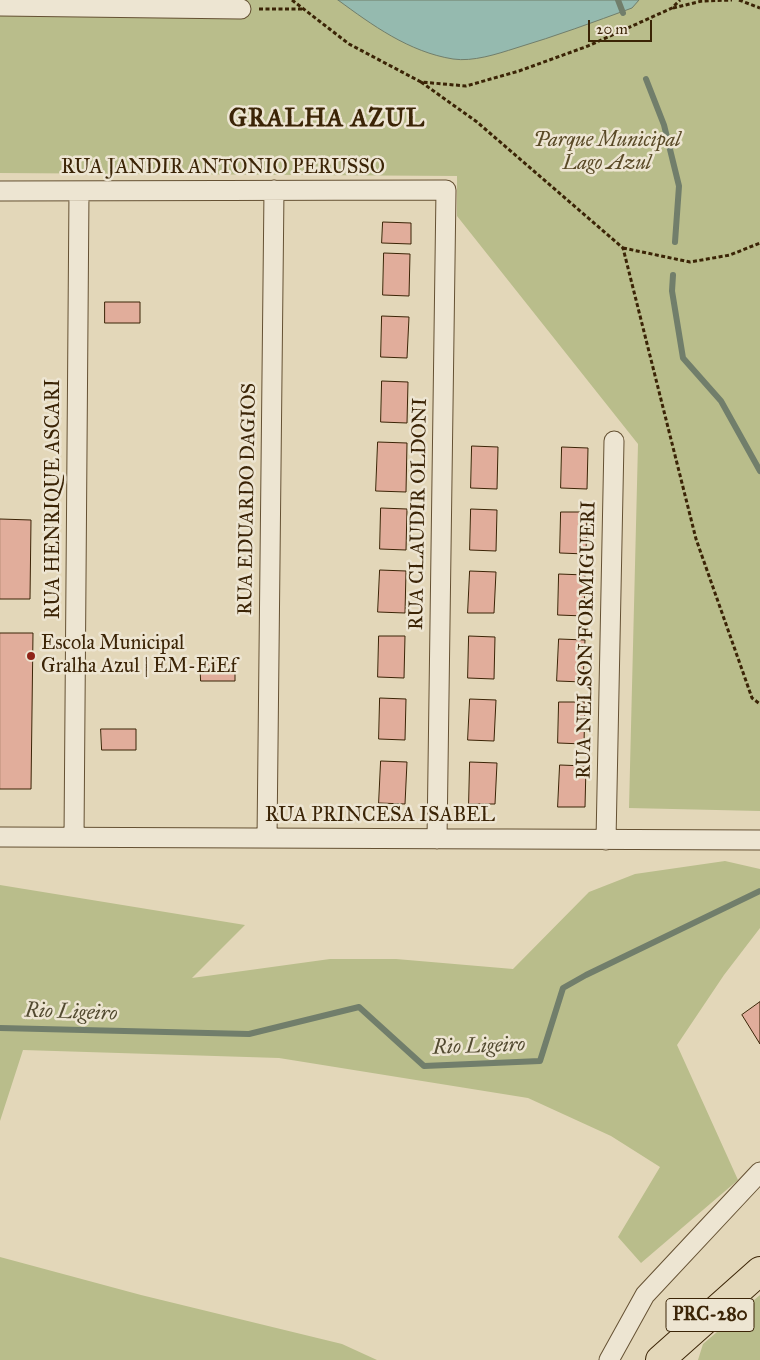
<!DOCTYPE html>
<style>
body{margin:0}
#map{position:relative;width:760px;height:1360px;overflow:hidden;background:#e3d7b9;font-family:"IM FELL Great Primer",serif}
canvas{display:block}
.scale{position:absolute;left:588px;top:20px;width:64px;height:22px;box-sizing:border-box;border:2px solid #3b2406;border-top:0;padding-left:6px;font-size:15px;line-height:18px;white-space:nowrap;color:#3b2406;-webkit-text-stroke:4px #ede5d2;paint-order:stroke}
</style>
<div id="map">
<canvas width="760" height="1360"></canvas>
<div class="scale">20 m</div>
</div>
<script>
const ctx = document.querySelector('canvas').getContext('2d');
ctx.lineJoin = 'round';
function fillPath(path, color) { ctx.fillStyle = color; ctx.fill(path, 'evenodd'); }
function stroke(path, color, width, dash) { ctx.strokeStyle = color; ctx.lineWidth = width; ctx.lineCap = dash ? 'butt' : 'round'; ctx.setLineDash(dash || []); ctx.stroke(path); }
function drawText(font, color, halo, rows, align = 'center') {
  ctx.font = font + ' "IM FELL Great Primer",serif'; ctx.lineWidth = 5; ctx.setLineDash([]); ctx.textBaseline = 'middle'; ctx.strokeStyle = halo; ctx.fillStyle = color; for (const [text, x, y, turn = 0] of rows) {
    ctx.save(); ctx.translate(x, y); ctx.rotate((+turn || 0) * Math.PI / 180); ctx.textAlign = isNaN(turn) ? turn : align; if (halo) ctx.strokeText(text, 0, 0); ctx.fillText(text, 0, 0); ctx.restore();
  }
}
const green = new Path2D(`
 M0,0H760V811L629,808L638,444L457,216V176L0,173Z
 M725,861L760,869V928L724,975L677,1045L738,1180L641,1263L618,1237L660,1167L611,1136L528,1098L279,1058L23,1050L0,1121V885L245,925L192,978L330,959H396L513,969L589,892L635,874Z
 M0,1257L141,1295L342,1344L377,1360H0Z
 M760,1295V1360H698L703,1344Z`);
const water = new Path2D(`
 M338,0H639L632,8C594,22 556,36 516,48C497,54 473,62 453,59C409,52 372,25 338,0Z`);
const stream = new Path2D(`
 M618,0L623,13
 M646,79L664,125L679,186L675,242
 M673,275L672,291L683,358L721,401L760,471
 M0,1028L249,1034L359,1007L424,1066L540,1061L563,988L586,975L760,891`);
const building = new Path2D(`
 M383,222L411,223V244L382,243Z
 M384,253L410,254L409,296L383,295Z
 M105,302H140V323H105Z
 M382,316L409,317L407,358L381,357Z
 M382,381L408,382L407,423L381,422Z
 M378,442L407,443L406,492L376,491Z
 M472,446L498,447L497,489L471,488Z
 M562,447L588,448L587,489L561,488Z
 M381,508L407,509L406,550L380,549Z
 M471,509L497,510L496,551L470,550Z
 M561,512H587L586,554L560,553Z
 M0,519L31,520L30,599H0Z
 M380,570L406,571L405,613L378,612Z
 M470,571L496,572L494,613H468Z
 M559,574L585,575L584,616L558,615Z
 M0,633H33L31,789H0Z
 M379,636H405L404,678L378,677Z
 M469,636L495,637L494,679L468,678Z
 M559,639L585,640L583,682L557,681Z
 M200,660H235V681H201Z
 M380,698L406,699L405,740L379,739Z
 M470,699L496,700L494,741L468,740Z
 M559,702H585L584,744L558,743Z
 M101,729H136V750H102Z
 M381,761L407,762L405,804L379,803Z
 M470,762L497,763L495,804H469Z
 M560,765L586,766L585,807H558Z
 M760,1002V1044L742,1015Z`);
const path = new Path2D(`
 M292,0L349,44L421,82L466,86L519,71L588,46L672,8L680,0
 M739,0L760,8
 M673,8L702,1L732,0
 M259,9H303
 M421,82L477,122L623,248L696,539L752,698L760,704
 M623,248L690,262L730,255L760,243`);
const minor = new Path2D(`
 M0,6L241,9
 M0,191L446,190L437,839
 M0,837L760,840
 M74,837L79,191
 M267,838L274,190
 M606,840L614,441
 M609,1360L645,1295L760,1172`);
const primary = new Path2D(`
 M660,1360L760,1271`);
const markers = [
 [31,656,5,"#8f2418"]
];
const shields = [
 [710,1315,88]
];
const shieldNames = [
 ["PRC-280",710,1315]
];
const parkNames = [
 ["Parque Municipal",607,141],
 ["Lago Azul",607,164]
];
const streetNames = [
 ["RUA JANDIR ANTONIO PERUSSO",223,168],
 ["RUA HENRIQUE ASCARI",54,499,-90],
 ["RUA EDUARDO DAGIOS",248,499,-89],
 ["RUA CLAUDIR OLDONI",419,514,-89],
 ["RUA NELSON FORMIGUERI",587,640,-89],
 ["RUA PRINCESA ISABEL",380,816]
];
const poiNames = [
 ["Escola Municipal",41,644],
 ["Gralha Azul | EM-EiEf",41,667]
];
const waterNames = [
 ["Rio Ligeiro",71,1013,2],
 ["Rio Ligeiro",479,1047,-2]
];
const districtNames = [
 ["GRALHA AZUL",327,120]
];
fillPath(green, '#b9bd8b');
fillPath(water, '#95baaf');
stroke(water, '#717e6b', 1);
stroke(stream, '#717e6b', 6);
fillPath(building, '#e1ad9b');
stroke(building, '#3b2406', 1);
stroke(minor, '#655133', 21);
stroke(primary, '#3b2406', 30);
stroke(path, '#3b2406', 3, [4, 2.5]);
stroke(minor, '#ede5d2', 19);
stroke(primary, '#e3d7b9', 28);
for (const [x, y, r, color] of markers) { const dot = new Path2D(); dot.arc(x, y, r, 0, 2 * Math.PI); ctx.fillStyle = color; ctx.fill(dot); stroke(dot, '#ede5d2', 2); }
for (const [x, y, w] of shields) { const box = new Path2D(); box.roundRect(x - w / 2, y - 16.5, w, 33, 4); ctx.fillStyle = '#ede5d2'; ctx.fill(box); stroke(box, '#3b2406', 1); }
drawText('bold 19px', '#3b2406', null, shieldNames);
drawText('italic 20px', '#5a4a27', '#ede5d2', parkNames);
drawText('20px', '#3b2406', '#ede5d2', streetNames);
drawText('20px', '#3b2406', '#ede5d2', poiNames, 'left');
drawText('italic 21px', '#524a30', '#ede5d2', waterNames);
ctx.letterSpacing = '1px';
drawText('bold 25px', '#3b2406', '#ede5d2', districtNames);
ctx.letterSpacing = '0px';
</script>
